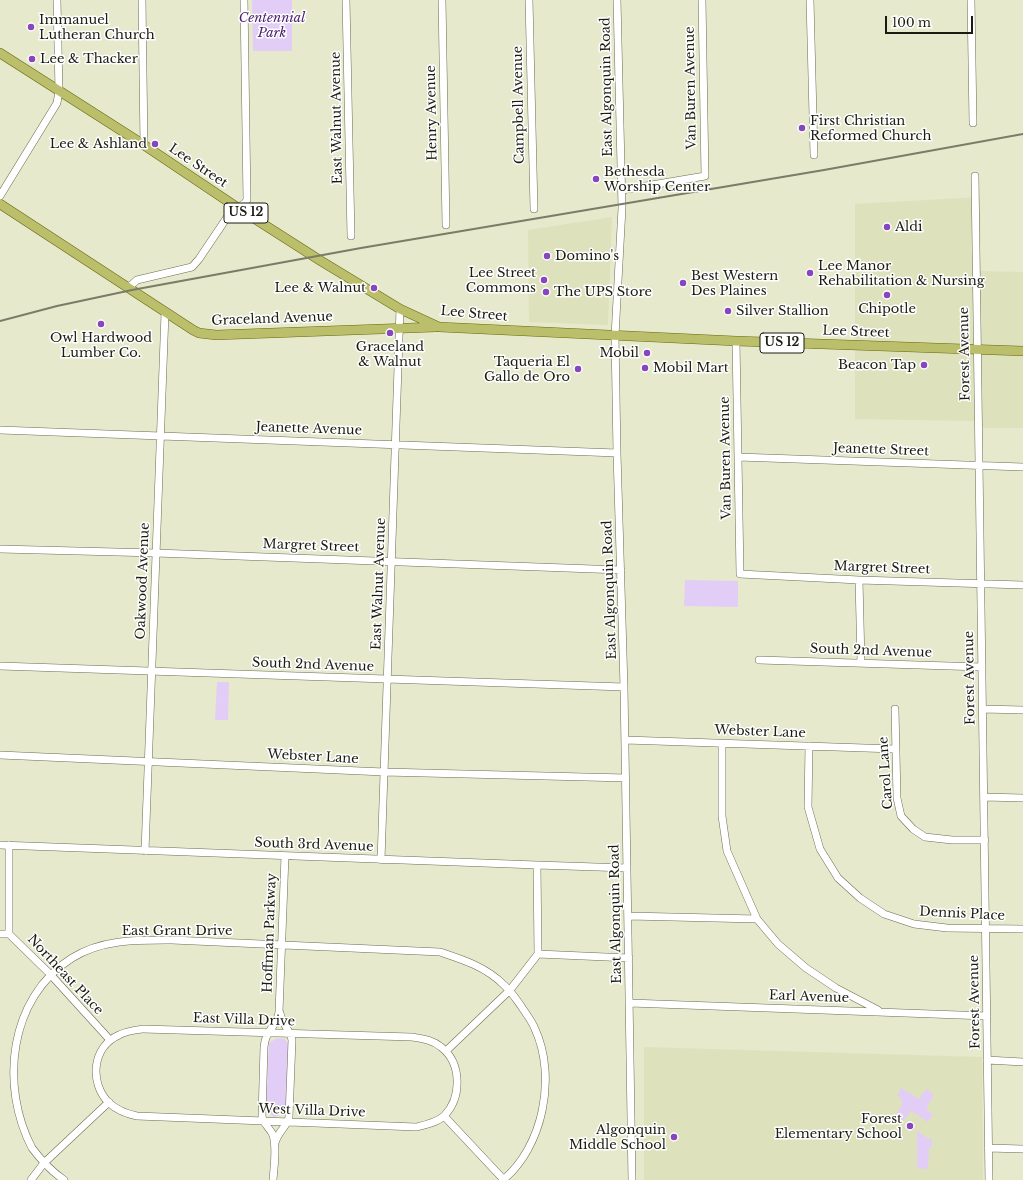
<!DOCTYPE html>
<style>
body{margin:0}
#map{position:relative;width:1023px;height:1180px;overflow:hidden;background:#e6e9cb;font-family:"Libre Baskerville",serif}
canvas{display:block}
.scale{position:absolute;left:885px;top:16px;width:88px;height:18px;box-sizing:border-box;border:2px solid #1b1c11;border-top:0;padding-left:5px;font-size:12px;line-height:14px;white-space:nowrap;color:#1b1c11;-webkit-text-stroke:3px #fff;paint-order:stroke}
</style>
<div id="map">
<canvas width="1023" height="1180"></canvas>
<div class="scale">100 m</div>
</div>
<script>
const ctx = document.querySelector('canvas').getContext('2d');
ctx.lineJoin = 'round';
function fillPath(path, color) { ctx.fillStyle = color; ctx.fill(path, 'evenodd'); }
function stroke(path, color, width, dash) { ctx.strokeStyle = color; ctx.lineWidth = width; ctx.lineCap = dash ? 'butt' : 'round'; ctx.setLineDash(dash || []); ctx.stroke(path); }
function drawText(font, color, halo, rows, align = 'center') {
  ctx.font = font + ' "Libre Baskerville",serif'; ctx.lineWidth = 3; ctx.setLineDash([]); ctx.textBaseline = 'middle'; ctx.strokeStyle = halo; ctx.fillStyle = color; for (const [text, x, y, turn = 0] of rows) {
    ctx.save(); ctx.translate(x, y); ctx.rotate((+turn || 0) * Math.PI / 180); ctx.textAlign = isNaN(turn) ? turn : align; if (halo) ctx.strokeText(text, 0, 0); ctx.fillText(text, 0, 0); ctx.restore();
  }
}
const built = new Path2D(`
 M980,197L981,271L1023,272V428H985L974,421L855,419V204Z
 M612,217L608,325L529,322L528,230Z
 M644,1047L982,1057L983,1180H644Z`);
const green = new Path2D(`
 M252,0H292V51H253Z
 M685,580L738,581V607L684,606Z
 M217,682H229L228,720H215Z
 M277,1038L285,1039L289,1045L286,1110L283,1114L274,1117L267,1111L266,1109L269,1043Z
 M901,1088L919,1099L926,1089L934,1094L928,1105L927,1111L933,1114L928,1122L911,1111L903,1121L895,1116L902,1105L901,1098L897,1095Z
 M917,1131L929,1139H932V1147H929L928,1169L917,1168Z`);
const minor = new Path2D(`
 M142,0L144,145
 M346,0L351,236
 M442,0L446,225
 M529,0L534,209
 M617,0L622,208L615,336L617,453L624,687L632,1180
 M810,0L814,155
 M971,0L973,123
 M975,176L989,1180
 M622,190L705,176L702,0
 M0,196L57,103L59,91L57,0
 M129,287L137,280L192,267L199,259L230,213L245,203L247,200L244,0
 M736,341L740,574L859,580L1023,585
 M0,430L617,453
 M738,457L1023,467
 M0,549L156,553L621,570
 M859,580L861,662
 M759,660L982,667
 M0,666L624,687
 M895,709L897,798L901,816L913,829L925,837L952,840H985
 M983,709L1023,710
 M625,740L895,749
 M722,743V816L727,851L757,919L778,944L806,968L836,988L878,1010
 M809,746L808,807L820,849L838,878L860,898L884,914L914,924L947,928L1023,929
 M0,755L384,772L626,778
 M984,797L1023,798
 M0,845L537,865L627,868
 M9,845V934
 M145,851L165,313
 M381,860L400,309
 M537,865L538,954
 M629,916L757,919
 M0,934H9L50,974L110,1040
 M538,954L629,958
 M630,1003L987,1016
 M143,1029L412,1037C423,1039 433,1040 441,1047C462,1063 462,1098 444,1116C436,1123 425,1125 416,1127L137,1116C127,1114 117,1110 109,1103C89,1083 92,1047 119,1035C126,1031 135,1030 143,1029Z
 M446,1051L510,990L538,954
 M987,1060L1023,1062
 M444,1116L504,1180
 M275,1143C278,1131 287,1127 289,1117L292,1040C290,1030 282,1024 280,1013
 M988,1148L1023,1149
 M31,1180L44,1163L109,1102
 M64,1180C51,1171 41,1160 32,1148C0,1087 8,998 72,958C102,939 137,940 172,940L440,952C464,960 486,967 504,985C511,991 516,999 521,1006C526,1014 532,1021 535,1029C557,1077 543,1147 503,1180
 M273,1180C274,1166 277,1149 273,1135C270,1128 263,1124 262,1116L264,1047C265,1030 277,1027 279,1012L285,856`);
const major = new Path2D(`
 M0,53L144,145L238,208L321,261L400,309L439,327L736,341L1023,351
 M0,204L193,330L199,333L216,335L436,327`);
const rail = new Path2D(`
 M0,321L57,306L132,290L361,248L824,170L1023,134`);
const markers = [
 [31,27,4,"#8746bb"],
 [32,59,4,"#8746bb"],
 [802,128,4,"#8746bb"],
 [155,144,4,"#8746bb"],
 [596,179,4,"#8746bb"],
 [887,227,4,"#8746bb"],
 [547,256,4,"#8746bb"],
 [810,273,4,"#8746bb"],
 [544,280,4,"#8746bb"],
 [683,283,4,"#8746bb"],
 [374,288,4,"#8746bb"],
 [546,292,4,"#8746bb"],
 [887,295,4,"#8746bb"],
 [728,311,4,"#8746bb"],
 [101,324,4,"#8746bb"],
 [390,333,4,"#8746bb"],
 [647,353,4,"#8746bb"],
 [924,365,4,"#8746bb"],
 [645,368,4,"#8746bb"],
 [578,369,4,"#8746bb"],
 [910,1126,4,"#8746bb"],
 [674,1137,4,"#8746bb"]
];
const shields = [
 [246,213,44],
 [782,343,44]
];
const shieldNames = [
 ["US 12",246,213],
 ["US 12",782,343]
];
const parkNames = [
 ["Centennial",272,18],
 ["Park",272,33]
];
const poiNames = [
 ["Immanuel",39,20],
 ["Lutheran Church",39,35],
 ["Lee & Thacker",40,59],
 ["First Christian",810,121],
 ["Reformed Church",810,136],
 ["Lee & Ashland",147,144,"right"],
 ["Bethesda",604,172],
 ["Worship Center",604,187],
 ["Aldi",895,227],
 ["Domino's",555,256],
 ["Lee Manor",818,266],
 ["Rehabilitation & Nursing",818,281],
 ["Lee Street",536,273,"right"],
 ["Commons",536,288,"right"],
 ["Best Western",691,276],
 ["Des Plaines",691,291],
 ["Lee & Walnut",366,288,"right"],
 ["The UPS Store",554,292],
 ["Chipotle",887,309,"center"],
 ["Silver Stallion",736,311],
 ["Owl Hardwood",101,338,"center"],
 ["Lumber Co.",101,353,"center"],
 ["Graceland",390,347,"center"],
 ["& Walnut",390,362,"center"],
 ["Mobil",639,353,"right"],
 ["Taqueria El",570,362,"right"],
 ["Gallo de Oro",570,377,"right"],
 ["Beacon Tap",916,365,"right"],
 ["Mobil Mart",653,368],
 ["Forest",902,1119,"right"],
 ["Elementary School",902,1134,"right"],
 ["Algonquin",666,1130,"right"],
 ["Middle School",666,1145,"right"]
];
const streetNames = [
 ["East Algonquin Road",607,87,-91],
 ["Van Buren Avenue",691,88,-91],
 ["Campbell Avenue",519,105,-91],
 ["Henry Avenue",432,113,-91],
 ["East Walnut Avenue",337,118,-91],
 ["Lee Street",198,166,34],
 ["Lee Street",474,314,5],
 ["Graceland Avenue",272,319,-2],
 ["Lee Street",856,332,2],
 ["Forest Avenue",965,354,-91],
 ["Jeanette Avenue",309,429,2],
 ["Jeanette Street",881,450,2],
 ["Van Buren Avenue",726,458,-91],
 ["Margret Street",311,546,2],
 ["Margret Street",882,568,2],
 ["Oakwood Avenue",143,581,-88],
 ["East Walnut Avenue",379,584,-88],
 ["East Algonquin Road",610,590,-92],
 ["South 2nd Avenue",871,651,2],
 ["South 2nd Avenue",313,665,2],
 ["Forest Avenue",970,678,-91],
 ["Webster Lane",760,732,2],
 ["Webster Lane",313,757,3],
 ["Carol Lane",886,773,-94],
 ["South 3rd Avenue",314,845,2],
 ["East Algonquin Road",616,914,-91],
 ["Dennis Place",962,914,3],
 ["East Grant Drive",177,931],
 ["Hoffman Parkway",270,933,-88],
 ["Northeast Place",65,975,47],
 ["Earl Avenue",809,997,2],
 ["Forest Avenue",975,1002,-91],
 ["East Villa Drive",244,1020,2],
 ["West Villa Drive",312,1111,2]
];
fillPath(built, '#dee2bc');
fillPath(green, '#e2cdf7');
stroke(minor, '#6a6d52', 8);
stroke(major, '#65690b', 10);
stroke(minor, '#fff', 7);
stroke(major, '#bbbe6b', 9);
stroke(rail, '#7a7c68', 2);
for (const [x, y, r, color] of markers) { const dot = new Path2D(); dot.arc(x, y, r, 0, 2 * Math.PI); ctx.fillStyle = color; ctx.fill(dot); stroke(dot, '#fff', 1.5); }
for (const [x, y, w] of shields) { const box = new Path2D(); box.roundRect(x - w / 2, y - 10, w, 20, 3); ctx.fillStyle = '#fff'; ctx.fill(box); stroke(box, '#1b1c11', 1); }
drawText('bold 12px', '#1b1c11', null, shieldNames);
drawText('italic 13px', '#4d2070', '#fff', parkNames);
drawText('13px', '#1b1c11', '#fff', poiNames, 'left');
drawText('13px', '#1b1c11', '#fff', streetNames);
</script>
